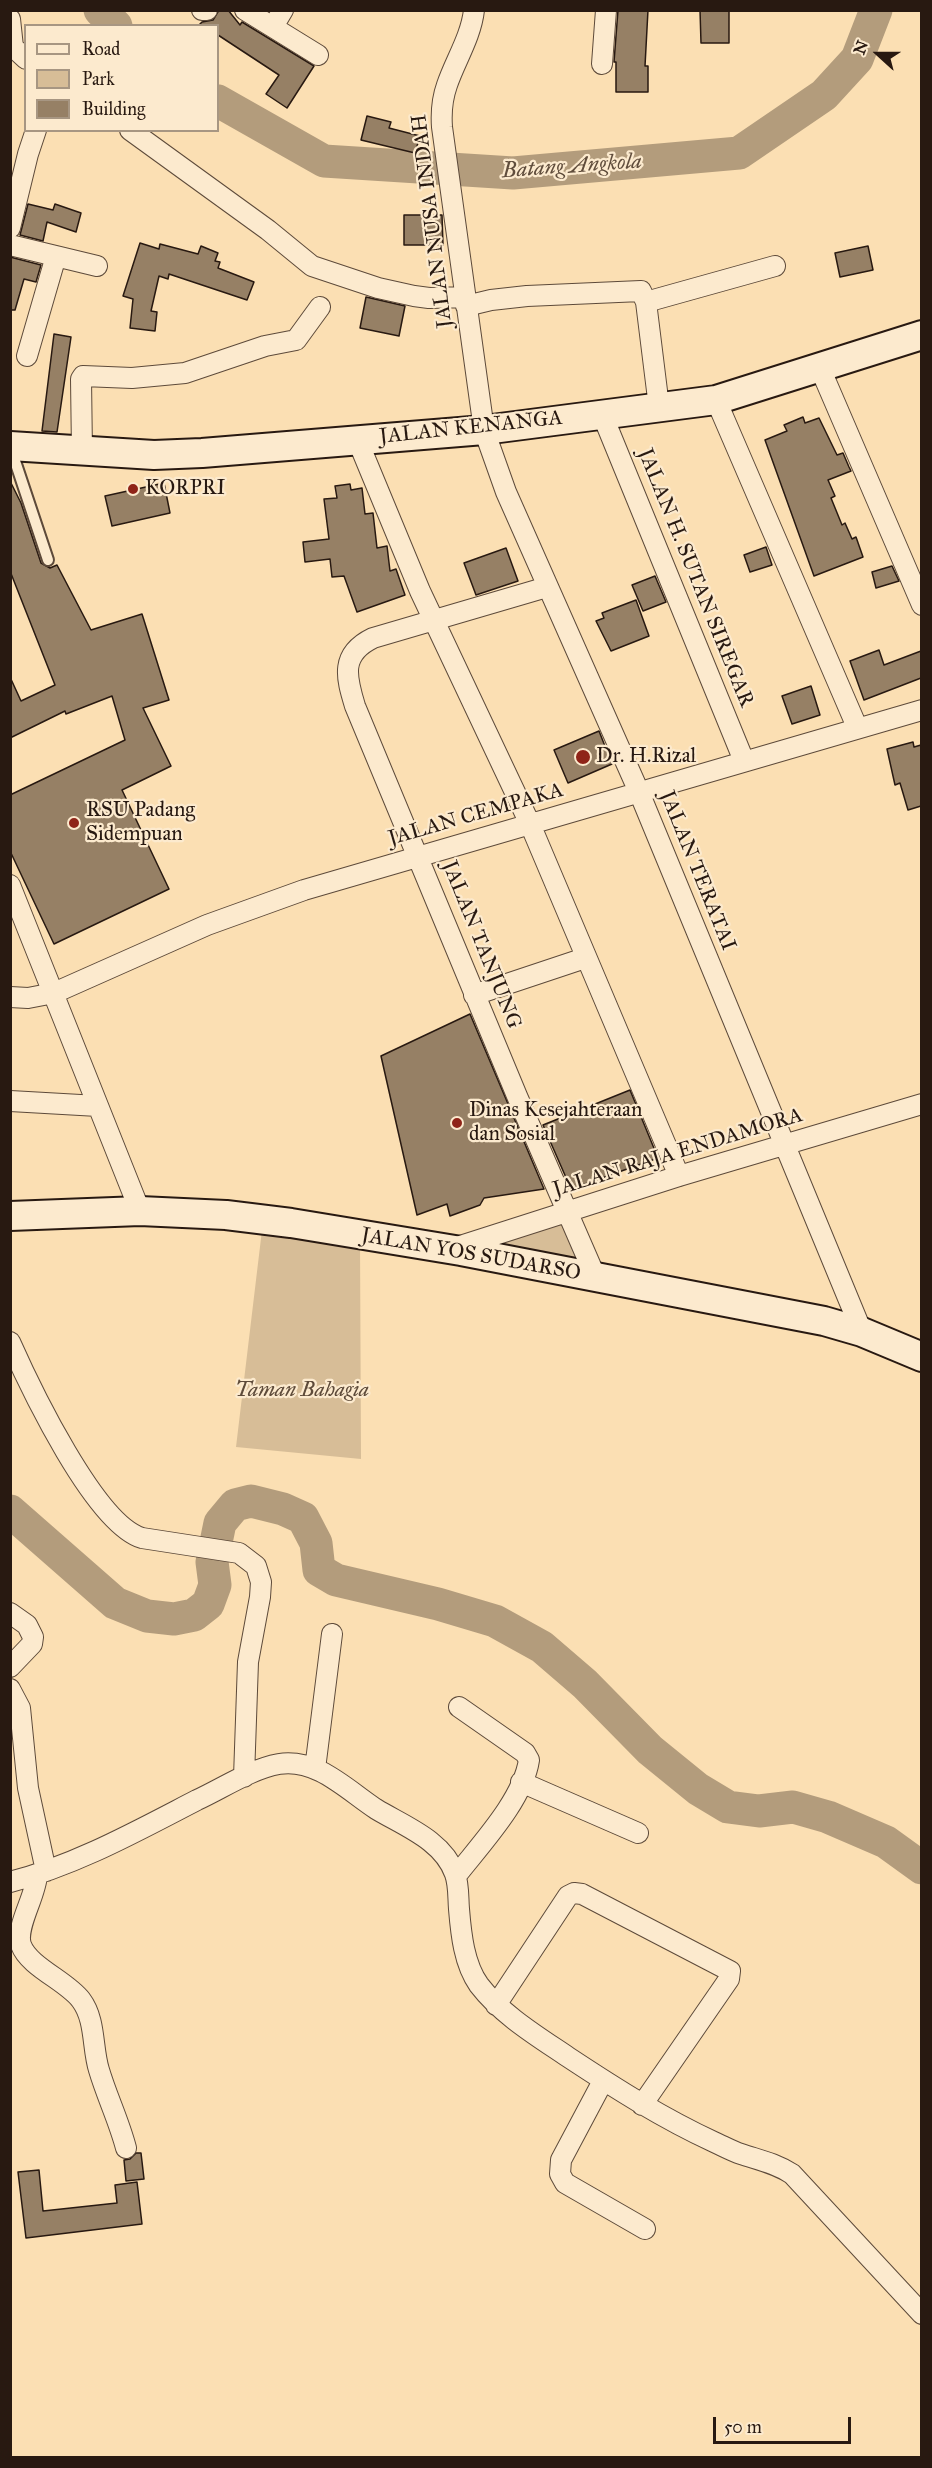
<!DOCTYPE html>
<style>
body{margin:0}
#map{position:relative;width:932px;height:2468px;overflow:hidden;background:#fbdfb3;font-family:"IM FELL Great Primer",serif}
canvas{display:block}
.frame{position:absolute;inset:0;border:12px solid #281911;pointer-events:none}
.legend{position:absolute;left:24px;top:24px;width:195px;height:108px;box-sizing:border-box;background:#fceace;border:2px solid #a79682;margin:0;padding:8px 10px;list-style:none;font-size:18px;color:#281911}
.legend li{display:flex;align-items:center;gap:12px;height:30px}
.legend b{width:30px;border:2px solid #a79682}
.north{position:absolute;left:848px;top:24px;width:60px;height:60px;-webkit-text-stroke:4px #fceace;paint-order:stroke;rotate:291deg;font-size:16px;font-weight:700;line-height:24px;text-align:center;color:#281911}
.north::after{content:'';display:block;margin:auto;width:21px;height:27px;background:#281911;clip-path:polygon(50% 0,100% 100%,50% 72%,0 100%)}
.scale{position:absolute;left:713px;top:2417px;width:138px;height:27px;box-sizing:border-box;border:3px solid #281911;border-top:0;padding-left:8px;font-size:18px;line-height:21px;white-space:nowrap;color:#281911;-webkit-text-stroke:4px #fceace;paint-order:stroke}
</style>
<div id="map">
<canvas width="932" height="2468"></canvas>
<div class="frame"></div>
<ul class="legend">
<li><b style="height:8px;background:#fceace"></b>Road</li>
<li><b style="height:16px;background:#d7bd97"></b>Park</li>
<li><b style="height:16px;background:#968065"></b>Building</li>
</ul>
<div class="north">N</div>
<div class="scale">50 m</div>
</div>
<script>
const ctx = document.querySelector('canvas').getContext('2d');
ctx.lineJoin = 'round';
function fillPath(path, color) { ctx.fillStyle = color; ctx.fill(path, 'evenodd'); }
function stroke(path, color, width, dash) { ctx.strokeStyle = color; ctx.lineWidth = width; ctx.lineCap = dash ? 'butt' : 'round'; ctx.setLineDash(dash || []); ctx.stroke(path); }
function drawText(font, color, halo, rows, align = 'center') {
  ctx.font = font + ' "IM FELL Great Primer",serif'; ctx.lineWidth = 4.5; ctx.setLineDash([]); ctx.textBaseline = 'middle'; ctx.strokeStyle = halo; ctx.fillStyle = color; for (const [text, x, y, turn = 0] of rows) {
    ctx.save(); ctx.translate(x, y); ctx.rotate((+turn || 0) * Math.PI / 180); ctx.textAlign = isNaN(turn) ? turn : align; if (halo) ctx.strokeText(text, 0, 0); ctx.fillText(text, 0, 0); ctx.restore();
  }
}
const green = new Path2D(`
 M565,1216L590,1273L461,1250Z
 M262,1230L360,1241L361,1459L236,1447Z`);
const river = new Path2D(`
 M100,10L116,26
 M218,101L324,161L513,173L739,153L824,95L857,59L876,10
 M10,1511L115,1603L147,1616L174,1619L194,1615L208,1604L215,1585L212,1562L220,1523L235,1505L251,1501L283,1509L303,1518L316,1543L319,1570L336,1580L438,1604L495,1621L542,1647L585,1684L650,1750L698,1789L728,1807L759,1811L793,1807L828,1817L886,1842L922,1868`);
const building = new Path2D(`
 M219,10H228L240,25L242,22L314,66L287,108L266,94L279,75L218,35V26H198L202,22L213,20Z
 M618,10H648L645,66H648V92H616V62H614Z
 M700,10H729V43H701Z
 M367,116L391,122L389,128L420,136L415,153L361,140Z
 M28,204L53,210L55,204L81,213L76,232L47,222L43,241L20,235Z
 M404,215H442L443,245H404Z
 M140,243L159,249L160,244L198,254L201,246L218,253L215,261L220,262L218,268L254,282L247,300L169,274L168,279L159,276L151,311L157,312L155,331L130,328L133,299L123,296Z
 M868,246L873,270L840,277L835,253Z
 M10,257L41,265L36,282L24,279L15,310H10Z
 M366,297L405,306L399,336L360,328Z
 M54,334L71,337L57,432L42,431Z
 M803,417L805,423L819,418L837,455L843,453L849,467L851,471L828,480L835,496L831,498L842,525L845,523L852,539L856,537L863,557L814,576L765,440L787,431L784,425Z
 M10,481L21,503L41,563L50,568L57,565L91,630L142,614L169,700L143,708L171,766L122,790L169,889L54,944L10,851V795L125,740L112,696L66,714L65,711L10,738V677L21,701L55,685L10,571Z
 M164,483L170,513L112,526L105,496Z
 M350,484L351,490L362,488L365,514L373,513L377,548L387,546L390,571L396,569L405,595L357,612L344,576L332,577L330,559L305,562L303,542L329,539L324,499L337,498L335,486Z
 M766,547L772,565L750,572L744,555Z
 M506,548L518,581L476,595L464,563Z
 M892,566L899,581L876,588L872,572Z
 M655,576L666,602L643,611L632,585Z
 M636,600L649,636L611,651L596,621L604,618L602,613Z
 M879,650L884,665L921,651V678L864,700L850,661Z
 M811,686L820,715L792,724L782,696Z
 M599,731L612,764L568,783L554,750Z
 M913,742L914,747L921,745V806L908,810L900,783L895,785L887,749Z
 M470,1014L544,1189L484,1198L480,1205L450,1216L447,1204L417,1215L381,1056Z
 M630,1090L658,1158L571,1189L543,1125Z
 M136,2153H141L144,2179L126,2181L124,2160L130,2159Z
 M39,2170L43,2211L117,2203L115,2185L137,2182L142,2224L26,2238L18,2172Z`);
const lane = new Path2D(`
 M11,449L48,560`);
const street = new Path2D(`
 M202,10H207
 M245,10L318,55
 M474,10C471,37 455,61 447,85C442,99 441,113 442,127L484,430L506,492L639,792L862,1332
 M10,19L13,47L26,59
 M273,27L283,10
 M602,64L606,10
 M130,130L268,230L312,266L378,288L414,296L429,298L465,297
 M10,228L28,154L36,130
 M10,245L97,266
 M646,302L775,266
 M466,306L491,300L527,296L641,291L646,302L659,407
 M27,356L56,256
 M820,368L922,605
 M716,400L857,727
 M602,414L744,761
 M357,439L420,591L530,824L679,1176
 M82,452L81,379L83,376L132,378L185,373L265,346L296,340L320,307
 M547,587L373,638C340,654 346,677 355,706L517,1096L596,1278
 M10,885L140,1211
 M474,995L585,958
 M10,997L28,998L54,993L207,925L304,890L922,710
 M10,1101L98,1106
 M454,1248L679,1176L922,1104
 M10,1342C30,1387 95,1524 142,1538L239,1553L256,1566L261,1582L260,1597L248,1662L244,1777
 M10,1613L27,1625L33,1637L32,1644L10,1667
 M10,1689L20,1708L28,1788L46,1871
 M315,1769L332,1634
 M521,1782L638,1833
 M37,1875C36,1896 15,1927 21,1945C29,1967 67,1981 81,2000C96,2020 92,2048 99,2070C107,2097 119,2121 126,2148
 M456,1876C480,1845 523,1800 529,1760L525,1753L459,1707
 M10,1882C76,1865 137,1831 197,1800C223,1788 251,1769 279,1764C317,1758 347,1790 376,1809C404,1826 443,1840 455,1874C459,1885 458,1897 459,1909C461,1934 464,1964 479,1985C502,2015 537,2036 568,2057C615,2088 662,2118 714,2142C723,2146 732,2151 741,2154C759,2160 775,2163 792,2174L922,2314
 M496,2005L568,1896L574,1893L582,1894L730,1971L729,1979L642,2105
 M603,2081L561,2160L560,2174L565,2183L645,2229`);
const secondary = new Path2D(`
 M10,446L154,455L202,453L484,430L716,400L922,335
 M10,1216L140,1211L226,1215L291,1223L461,1251L824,1321L862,1332L922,1357`);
const markers = [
 [133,489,6,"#8f2418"],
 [583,757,8,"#8f2418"],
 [74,823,6,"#8f2418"],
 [457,1123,6,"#8f2418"]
];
const streetNames = [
 ["JALAN NUSA INDAH",433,221,-97],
 ["JALAN KENANGA",471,428,-6],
 ["JALAN H. SUTAN SIREGAR",695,578,68],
 ["JALAN CEMPAKA",476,815,-16],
 ["JALAN TERATAI",697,871,68],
 ["JALAN TANJUNG",481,945,68],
 ["JALAN RAJA ENDAMORA",678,1153,-17],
 ["JALAN YOS SUDARSO",471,1255,10]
];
const poiNames = [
 ["KORPRI",145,489],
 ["Dr. H.Rizal",596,757],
 ["RSU Padang",86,811],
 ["Sidempuan",86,835],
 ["Dinas Kesejahteraan",469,1111],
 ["dan Sosial",469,1135]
];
const parkNames = [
 ["Taman Bahagia",302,1391]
];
const waterNames = [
 ["Batang Angkola",572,167,-4]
];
fillPath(green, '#d7bd97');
stroke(river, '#b39c7c', 33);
fillPath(building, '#968065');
stroke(building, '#281911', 1.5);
stroke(lane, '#5d4a3a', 14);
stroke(street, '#5d4a3a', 22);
stroke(secondary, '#281911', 32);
stroke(lane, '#fceace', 10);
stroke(street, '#fceace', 20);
stroke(secondary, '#fceace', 28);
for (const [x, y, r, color] of markers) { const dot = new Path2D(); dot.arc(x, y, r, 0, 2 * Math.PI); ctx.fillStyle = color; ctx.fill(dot); stroke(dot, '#fceace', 2); }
drawText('21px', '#281911', '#fceace', streetNames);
drawText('21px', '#281911', '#fceace', poiNames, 'left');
drawText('italic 21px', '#5d4a39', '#fceace', parkNames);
drawText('italic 22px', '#604d3c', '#fceace', waterNames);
</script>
